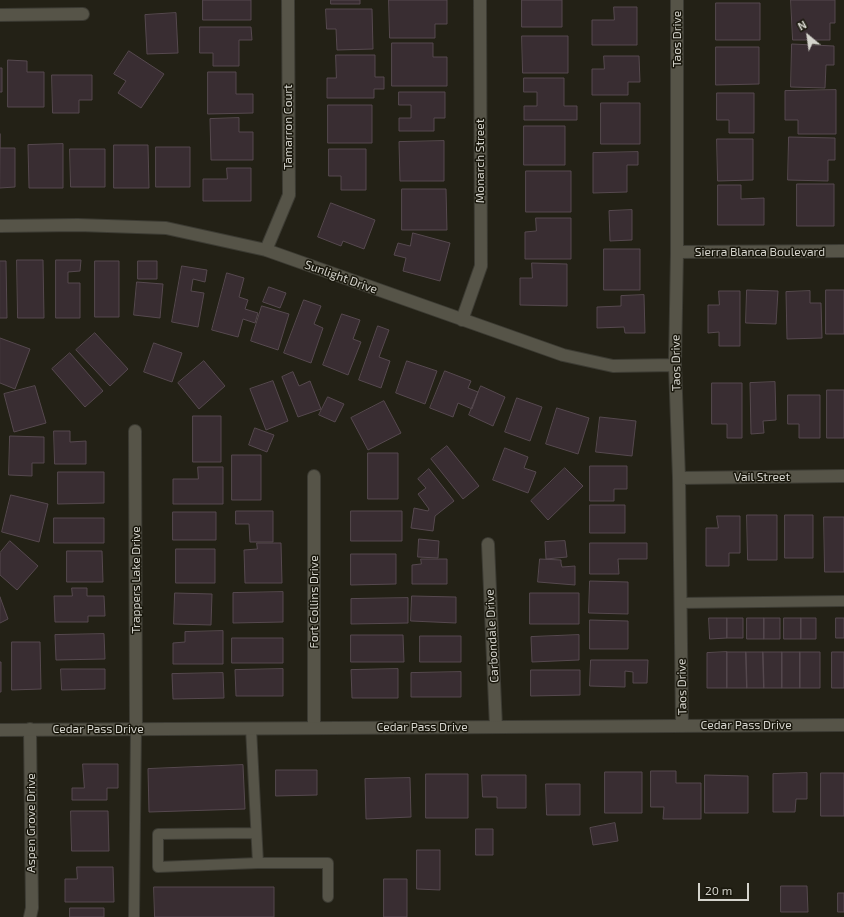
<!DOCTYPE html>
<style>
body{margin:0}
#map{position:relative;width:844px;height:917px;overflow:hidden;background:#232116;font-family:"Exo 2",sans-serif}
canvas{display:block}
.north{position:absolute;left:788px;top:16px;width:40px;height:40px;-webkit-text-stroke:3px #1a180d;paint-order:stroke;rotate:331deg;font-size:11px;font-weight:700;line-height:16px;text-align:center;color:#d5d4cd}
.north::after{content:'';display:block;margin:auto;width:14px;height:18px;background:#d5d4cd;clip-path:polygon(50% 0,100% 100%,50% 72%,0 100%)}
.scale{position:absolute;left:698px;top:883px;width:51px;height:18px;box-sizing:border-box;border:2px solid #d5d4cd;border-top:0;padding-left:5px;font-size:12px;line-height:14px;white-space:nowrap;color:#d5d4cd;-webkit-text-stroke:3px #1a180d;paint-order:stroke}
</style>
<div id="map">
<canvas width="844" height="917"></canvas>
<div class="north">N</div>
<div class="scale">20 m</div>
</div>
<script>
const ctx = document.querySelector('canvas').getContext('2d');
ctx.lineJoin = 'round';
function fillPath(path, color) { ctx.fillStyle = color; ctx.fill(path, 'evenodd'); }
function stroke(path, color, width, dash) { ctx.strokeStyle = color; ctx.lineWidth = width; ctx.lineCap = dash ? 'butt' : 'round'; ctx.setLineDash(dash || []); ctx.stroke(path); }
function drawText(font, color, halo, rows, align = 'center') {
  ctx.font = font + ' "Exo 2",sans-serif'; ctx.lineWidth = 3; ctx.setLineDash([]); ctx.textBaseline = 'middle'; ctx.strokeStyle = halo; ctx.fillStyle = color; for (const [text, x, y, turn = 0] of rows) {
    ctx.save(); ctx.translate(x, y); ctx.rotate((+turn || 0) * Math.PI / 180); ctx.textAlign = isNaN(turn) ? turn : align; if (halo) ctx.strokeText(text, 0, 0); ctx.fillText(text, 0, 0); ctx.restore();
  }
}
const building = new Path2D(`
 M203,0H251V20H203Z
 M331,0H360V4H331Z
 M389,0H447V24H435V38H390Z
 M522,0H562V27H522Z
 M791,0H835V23H830V40H793Z
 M716,3H760V40H716Z
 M614,7H637V45H592V20H614Z
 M326,9H372L373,49L337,50L336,29H327Z
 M176,13L178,53L147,54L145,15Z
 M200,27H251L252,40H239V66H213V53H200Z
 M522,36H568V73H523Z
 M392,43H433V57H447V86H392Z
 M792,44L834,46V65H826L825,88L791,87Z
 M716,47H759V84L716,85Z
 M129,51L164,74L141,108L118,93L126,81L114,74Z
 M336,55H375V77H384V89H374V98H327V78H336Z
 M604,56H639L640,82H628V95H592V69H604Z
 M8,60L27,61V72H44V107H8Z
 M0,68H2V92H0Z
 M208,72H236V94H253V113L208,114Z
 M52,75H92V100H79V113H53Z
 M524,78H564V106H577V120H524V106H537V92H524Z
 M836,90V134H798V120H785V91Z
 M399,92H445V118H434V131H399V118H411V105H399Z
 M717,93H754V133H729V120H717Z
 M601,103H640V144H601Z
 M328,105H372V143H328Z
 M239,118V132H253V160H211L210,119Z
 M524,126H565V165H524Z
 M0,134V148H15V187L0,188Z
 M789,137L835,138V160H828V181L788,180Z
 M717,139H753V180L718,181Z
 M444,141V181H400L399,142Z
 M63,144V188H29L28,145Z
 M114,145H148L149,188H114Z
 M156,147H190V187H156Z
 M70,149H105V187H71Z
 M329,149H366V190H341V176H329Z
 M638,152V165H627V192L593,193V153Z
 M227,168H251V201H203V179H227Z
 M526,171H571V212H526Z
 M797,184H834V226H797Z
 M718,185H741V199L764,198V225H718Z
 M402,189H446L447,230H402Z
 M331,203L375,220L364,249L343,241L341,246L318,237Z
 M632,210V240L610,241L609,211Z
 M536,218H571V259H525V232L536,231Z
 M413,233L450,243L440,281L403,271L406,258L394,255L398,243L410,246Z
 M604,249H640V290H604Z
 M17,260H43L44,318H18Z
 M56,260H81L80,271L68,272V283H80V318H56Z
 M0,261H6L7,318H0Z
 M95,261H119V317H95Z
 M138,261H157V279H138Z
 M532,263L567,264V306L520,305V278H532Z
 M182,266L207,270L205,282L193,279L191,291L204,293L198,327L172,322Z
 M227,273L244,278L239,297L248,300L245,309L258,313L255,323L243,319L238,337L212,330Z
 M137,282L163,284L160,318L134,315Z
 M269,287L286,293L280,308L263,302Z
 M747,290L778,291L776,324L746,323Z
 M826,290H844V334H826Z
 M719,291H740V346H719V332L708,333V305H719Z
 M810,291V303H821L822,338L787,339L786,292Z
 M644,295L645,333H625L624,327L597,328V307L621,306V296Z
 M304,300L321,306L314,324L323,328L311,363L284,353Z
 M262,306L289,314L278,350L251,341Z
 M342,314L360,320L353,339L361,342L348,375L323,365Z
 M378,326L389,330L379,357L390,361L381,388L359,380Z
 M95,333L128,369L110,386L76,350Z
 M0,338L30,349L15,389L0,383Z
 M154,343L182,353L172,382L144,372Z
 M70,353L103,391L85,407L52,369Z
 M204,361L225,386L199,409L178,383Z
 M407,361L437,371L425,404L396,393Z
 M445,371L471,381L468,388L478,392L472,409L458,403L453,417L430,408Z
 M293,372L299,386L310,381L321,409L298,417L282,377Z
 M273,381L288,421L266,430L250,389Z
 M775,382L776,420L763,421L764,433L751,434L750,383Z
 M712,383H742V438H727V424H712Z
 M35,386L46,423L14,432L4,394Z
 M481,386L505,397L493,426L469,415Z
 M827,390H844V438H827Z
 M788,395H820V438H799V424H788Z
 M328,397L344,404L335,422L319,415Z
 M517,398L542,407L530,441L505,432Z
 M384,401L401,433L368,450L351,418Z
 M557,408L589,418L578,454L546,444Z
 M193,416H221V462H193Z
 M600,417L636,421L632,456L596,452Z
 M255,428L274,435L267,452L249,445Z
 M54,431H70V442L86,441V464H55Z
 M10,436L44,437V463H32V476L9,475Z
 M447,446L479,486L463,499L431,459Z
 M505,448L528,457L524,468L536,472L528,493L493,480Z
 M368,453H398V499H368Z
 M232,455H261V500H232Z
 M590,466H627V489H614V501H590Z
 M198,467H223V504H173V479H198Z
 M565,468L583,486L548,520L531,501Z
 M429,469L454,501L435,516L433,531L411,528L414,508L428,511L429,509L418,494L426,488L418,479Z
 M58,472H104V503L58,504Z
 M11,495L48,504L39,542L2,532Z
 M590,505H625V533H590Z
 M236,511H273V542H250L249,524H236Z
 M351,511H402V541H351Z
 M173,512H216V540H173Z
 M747,515H777V560H748Z
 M785,515H813V558H785Z
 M717,516H740V553H729V566H706V528H718Z
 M824,517H844V572H825Z
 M54,518H104V543H54Z
 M419,539L439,541L438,558L418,557Z
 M10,541L38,566L17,590L0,575V553Z
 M565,541L567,557L546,559L545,542Z
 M257,543H281L282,583H245L244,550L257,549Z
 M590,543H647V559H618L619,574H590Z
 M176,549H215V583H176Z
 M67,551H102L103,582H67Z
 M351,554H396V584L351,585Z
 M421,559H447V584H412V565L421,564Z
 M540,559L561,560V563L562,567L575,566V585L538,582Z
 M590,581L628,582V614L589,613Z
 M72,588H87V596H104L105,616H88V622H55L54,596H72Z
 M283,592V622L233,623V593Z
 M175,593L212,594L211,625L174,624Z
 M530,593H579V624H530Z
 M412,596L456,597V623L411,621Z
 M0,597L8,619L0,623Z
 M408,598V623L351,624V599Z
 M709,618H727V638L710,639Z
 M727,618H743V638H727Z
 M747,618H764V639H747Z
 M764,618H780V639H764Z
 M784,618H801V639H784Z
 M801,618H816V639H801Z
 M836,618H844V638H836Z
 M590,620L628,621V649H590Z
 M223,631V664H173V643L185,642V632Z
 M104,634L105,659L56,660L55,635Z
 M351,635H403L404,662H351Z
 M579,635V660L532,662L531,637Z
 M420,636H461V662H420Z
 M232,638H283V663H232Z
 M12,642H40L41,689L12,690Z
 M727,652V688H707V653Z
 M727,652H746L747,688H727Z
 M746,652H763L764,688H747Z
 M763,652H782V688H764Z
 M782,652H800V688H782Z
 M800,652H820V688H800Z
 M832,652H844V688H832Z
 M591,660H648L647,683H633V672L625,671V687L590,686Z
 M0,662H1V692H0Z
 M61,669H105V689L62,690Z
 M283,669V696H236L235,670Z
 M398,669V698H352L351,670Z
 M531,670H580V695L531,696Z
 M461,672V697H411V673Z
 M223,673L224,698L173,699L172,674Z
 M83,764H118V788H107V800H72V788H84Z
 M243,765L245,809L149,812L148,769Z
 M276,770H317V795L276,796Z
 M651,771H676V783H701V819H663L664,807H651Z
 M605,772H642V813H605Z
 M807,773V799H796L795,812H773V774Z
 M821,773H844V816H821Z
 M426,774H468V818H426Z
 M482,775H526V808H497V797H483Z
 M705,775L748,776V813H705Z
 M410,778L411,817L366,819L365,779Z
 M546,784H580V815H547Z
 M71,811H108L109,851H72Z
 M615,823L618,841L593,845L590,828Z
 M476,829H493V855H476Z
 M417,850H440V890L417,889Z
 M77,867H113L114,902H65V879H77Z
 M384,879H407V917H384Z
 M781,886H807L808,912H781Z
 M154,887H274V917H155Z
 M838,893H844V912H838Z
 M70,908H104V917H70Z`);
const lane = new Path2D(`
 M681,603L844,601
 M251,728L258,863L158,867V834L256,833
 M258,863H328V897
 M134,917L136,729`);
const street = new Path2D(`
 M677,0V252L675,365L679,478L682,726
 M0,15L83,14
 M0,226L78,225L166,228L266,250L563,355L613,366L675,365
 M266,250L289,195L288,0
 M677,252L844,251
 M462,320L481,266L480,0
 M135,431L136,729
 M679,478L844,476
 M488,544L496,727
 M314,728V476
 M30,917L32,908L30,729`);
const secondary = new Path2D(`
 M0,730L844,725`);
const streetNames = [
 ["Taos Drive",677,39,-90],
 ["Tamarron Court",288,127,-90],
 ["Monarch Street",480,161,-90],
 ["Sierra Blanca Boulevard",760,252],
 ["Sunlight Drive",341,277,20],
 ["Taos Drive",676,363,-91],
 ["Vail Street",762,477],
 ["Trappers Lake Drive",136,580,-90],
 ["Fort Collins Drive",314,602,-90],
 ["Carbondale Drive",492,636,-93],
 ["Taos Drive",682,687,-91],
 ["Cedar Pass Drive",746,725],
 ["Cedar Pass Drive",422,727],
 ["Cedar Pass Drive",98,729],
 ["Aspen Grove Drive",31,823,-90]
];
fillPath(building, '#392d32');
stroke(building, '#56494f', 1);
stroke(lane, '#3c3b33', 12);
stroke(street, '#3c3b33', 14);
stroke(secondary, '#3c3b33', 14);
stroke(lane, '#565448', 10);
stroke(street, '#565448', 12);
stroke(secondary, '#565448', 12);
drawText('12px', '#d5d4cd', '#1a180d', streetNames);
</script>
